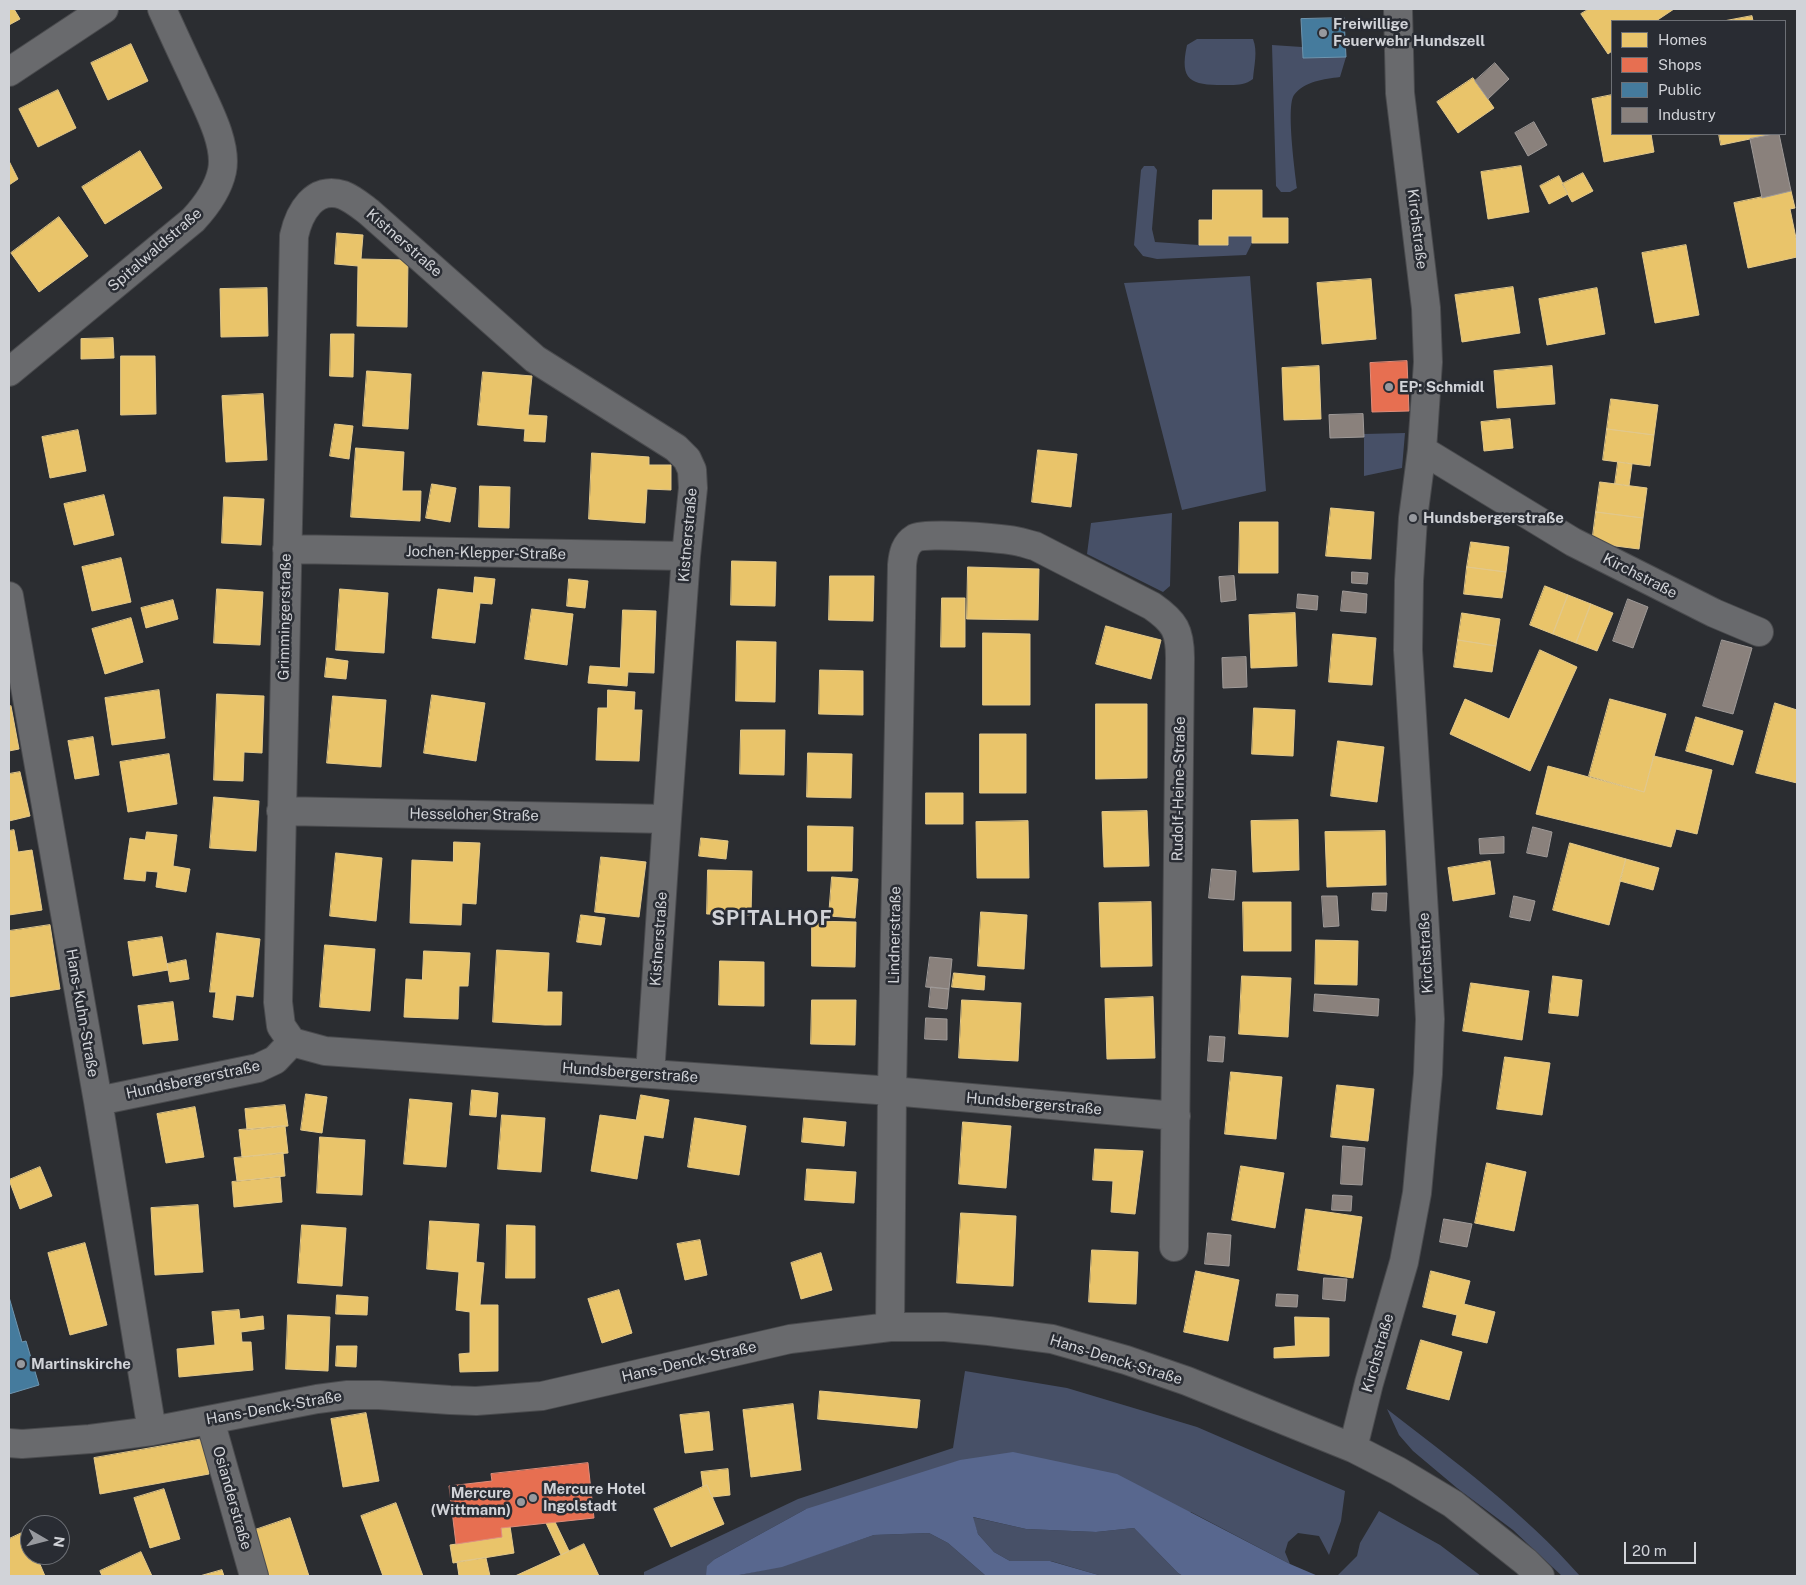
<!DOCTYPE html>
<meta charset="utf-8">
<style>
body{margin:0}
#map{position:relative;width:1806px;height:1585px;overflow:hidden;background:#2b2d31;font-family:"Public Sans",sans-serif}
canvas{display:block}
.frame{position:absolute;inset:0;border:10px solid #d1d3d8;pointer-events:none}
.legend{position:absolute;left:1611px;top:20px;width:175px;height:115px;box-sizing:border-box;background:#292c33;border:1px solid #6c6f75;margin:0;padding:6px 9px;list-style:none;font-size:15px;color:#d1d3d8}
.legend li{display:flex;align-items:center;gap:10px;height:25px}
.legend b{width:25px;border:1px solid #6c6f75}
.north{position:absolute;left:20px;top:1515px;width:50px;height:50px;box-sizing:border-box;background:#292c33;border:1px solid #6c6f75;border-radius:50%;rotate:98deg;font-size:14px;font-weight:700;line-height:20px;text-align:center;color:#d1d3d8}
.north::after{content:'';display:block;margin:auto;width:18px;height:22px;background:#97999e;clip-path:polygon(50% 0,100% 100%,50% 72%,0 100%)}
.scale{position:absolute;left:1624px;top:1542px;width:72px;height:22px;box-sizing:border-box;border:2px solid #d1d3d8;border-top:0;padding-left:6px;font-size:15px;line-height:18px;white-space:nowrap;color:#d1d3d8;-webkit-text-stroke:4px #292c33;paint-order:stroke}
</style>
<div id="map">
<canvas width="1806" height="1585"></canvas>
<div class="frame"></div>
<ul class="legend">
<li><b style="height:14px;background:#e9c46a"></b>Homes</li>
<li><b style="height:14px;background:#e76f51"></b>Shops</li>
<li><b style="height:14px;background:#457b9d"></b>Public</li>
<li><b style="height:14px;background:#8a817c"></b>Industry</li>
</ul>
<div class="north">N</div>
<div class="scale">20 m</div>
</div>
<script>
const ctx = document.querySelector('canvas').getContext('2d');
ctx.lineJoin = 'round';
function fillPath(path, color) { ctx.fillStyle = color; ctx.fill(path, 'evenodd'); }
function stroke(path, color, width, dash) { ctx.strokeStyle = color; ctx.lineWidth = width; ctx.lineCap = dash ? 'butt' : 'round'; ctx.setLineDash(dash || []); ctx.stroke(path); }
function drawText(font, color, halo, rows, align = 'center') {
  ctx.font = font + ' "Public Sans",sans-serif'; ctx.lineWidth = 5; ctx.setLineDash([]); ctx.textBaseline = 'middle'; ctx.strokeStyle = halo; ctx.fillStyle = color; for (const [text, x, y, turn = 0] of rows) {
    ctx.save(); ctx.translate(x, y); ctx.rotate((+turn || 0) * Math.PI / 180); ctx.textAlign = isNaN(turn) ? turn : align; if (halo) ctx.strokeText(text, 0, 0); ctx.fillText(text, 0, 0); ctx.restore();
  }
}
const green = new Path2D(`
 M1197,39H1253C1258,51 1254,66 1253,79C1244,86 1235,85 1223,85C1191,85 1179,81 1187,45Z
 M1272,45L1302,47L1303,58L1346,57L1340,77C1324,79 1305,81 1294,95C1286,106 1295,172 1297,188L1290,192H1281L1276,186Z
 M1144,166H1154L1157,170L1152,229L1155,242L1199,245H1227L1228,236H1252V243L1246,255L1157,259L1143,256L1134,245L1141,170Z
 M1250,276L1266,491L1182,510L1124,283Z
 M1405,433L1402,468L1364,476V434Z
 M1172,513L1170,586L1163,592L1087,554L1091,523Z
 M965,1371L1067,1388L1197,1427L1345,1491L1341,1521L1329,1555L1319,1536L1298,1533L1288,1542L1285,1552L1290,1564L1191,1512L806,1509L715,1559L707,1576H644V1572L798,1499L953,1448Z
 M1387,1409C1454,1461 1524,1512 1580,1576H1562L1513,1530L1457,1488L1413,1451L1399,1435Z
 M1379,1511L1440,1545L1481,1576H1337L1357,1556L1360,1543Z
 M972,1517L1026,1529L1096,1532L1134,1528L1178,1573L1183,1576H1102L1051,1561H1010L994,1552L978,1534Z
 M929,1533L948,1543L986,1576H734L782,1566L874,1535Z`);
const water = new Path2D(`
 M1013,1452L1117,1474L1290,1564L1318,1576H1183L1178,1573L1134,1528L1096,1532L1026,1529L973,1517L978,1534L994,1552L1010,1561H1050L1102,1576H986L948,1543L929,1533L874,1535L782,1567L734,1576H706L707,1566L715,1559L806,1509L960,1460Z`);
const homes = new Path2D(`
 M9,9H14L20,19L9,25Z
 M1589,9H1674L1656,21H1612V51L1608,54L1581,14Z
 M1752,16L1753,21H1724Z
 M131,44L148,81L108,100L91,63Z
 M1473,78L1494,108L1458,133L1437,102Z
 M58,90L76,128L38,147L19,109Z
 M1612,95V134H1651L1654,152L1604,162L1592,99Z
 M1719,134H1774L1721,145Z
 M140,151L162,188L105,224L82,187Z
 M9,161L18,179L9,185Z
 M1521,166L1529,212L1488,219L1481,172Z
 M1583,173L1593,191L1572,202L1562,184Z
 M1559,176L1568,194L1549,204L1540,186Z
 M1213,190H1262V218H1288V243H1252V236H1228V245H1199V220H1212Z
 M1791,191L1795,208L1790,209L1797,243V257L1748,268L1734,203Z
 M59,217L88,256L39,292L11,253Z
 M337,233L363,235L361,259L408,260L407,327L357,326L358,266L335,264Z
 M1686,245L1699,315L1655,323L1642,253Z
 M1371,279L1376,339L1322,344L1317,283Z
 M1513,287L1520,333L1462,342L1455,295Z
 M267,288L268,336L221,337L220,289Z
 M1597,288L1605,334L1547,345L1539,299Z
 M331,334H354L353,377L330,376Z
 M113,338L114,358L81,359V339Z
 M121,356H155L156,414L121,415Z
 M1319,366L1321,419L1284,420L1282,368Z
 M1552,366L1555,404L1497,408L1494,371Z
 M367,371L411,374L408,429L363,426Z
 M483,372L532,376L528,415L547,416L545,442L524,441L525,429L478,425Z
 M263,394L267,460L226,462L222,396Z
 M1611,399L1658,405L1654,435L1607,429Z
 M1510,419L1513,448L1484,451L1481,422Z
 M335,424L353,426L349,459L330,456Z
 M1607,429L1654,435L1650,466L1603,460Z
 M78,430L86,471L50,478L42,437Z
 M356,448L404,452L402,491H421L420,521L351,517Z
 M1038,450L1077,454L1071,507L1032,502Z
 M592,453L649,457V465H671V490L647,489L645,523L589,519Z
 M1618,462L1632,464L1629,486L1615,484Z
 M1600,482L1647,488L1643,518L1596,512Z
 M432,484L456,488L450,522L426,518Z
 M480,486L510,487L509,528L479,527Z
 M104,495L114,535L74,545L64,504Z
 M224,497L264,499L261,545L222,543Z
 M1331,508L1374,512L1371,559L1326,556Z
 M1596,512L1643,518L1639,549L1592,543Z
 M1240,522H1278V573H1239Z
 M1471,542L1509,547L1506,572L1467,567Z
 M121,558L131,602L92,611L82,567Z
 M732,561L776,562L775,606L731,605Z
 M968,567L1039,569L1038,620L967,619Z
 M1467,567L1506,572L1502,598L1464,594Z
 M830,576H874L873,621L829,620Z
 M475,577L495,579L492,604L480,603L475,643L432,638L438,589L473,593Z
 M569,579L588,581L585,608L567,606Z
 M1545,586L1568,595L1553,634L1530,625Z
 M217,589L263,592L260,645L214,643Z
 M340,589L388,593L384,653L336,650Z
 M1568,595L1591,604L1576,643L1553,634Z
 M942,598H965V647H941Z
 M173,600L178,619L146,628L141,608Z
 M1591,604L1613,613L1597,651L1576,643Z
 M532,609L573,614L567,665L525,659Z
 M623,610L656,611L654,673L628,672L627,686L588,683L590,666L620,668Z
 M1295,613L1297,666L1251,668L1249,615Z
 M1462,613L1500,619L1496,646L1458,640Z
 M131,618L143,662L105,674L92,629Z
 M1106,626L1161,640L1151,679L1096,664Z
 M983,633L1030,634V705H983Z
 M1333,634L1376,638L1372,685L1329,682Z
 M1458,640L1496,646L1492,672L1454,667Z
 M737,641L776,642L775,702L736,701Z
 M1540,650L1577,667L1530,771L1450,734L1465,699L1509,719Z
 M327,658L348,661L346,679L325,677Z
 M820,670L863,671V715L819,714Z
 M159,690L165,738L112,745L105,698Z
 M608,690L635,692L634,710H642L639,761L596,760L598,708H607Z
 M217,694L264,696L262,753L244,752L243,781L214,780Z
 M432,695L485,703L476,761L424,753Z
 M333,696L386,700L381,767L327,763Z
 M1610,699L1666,714L1644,792L1589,776Z
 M1775,703L1797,710V783L1756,773Z
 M1096,704H1147V778L1096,779Z
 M11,706L19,749L9,751V707Z
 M1254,708L1295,710L1293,756L1252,754Z
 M1696,717L1743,731L1733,765L1686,751Z
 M741,730H785L784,775L740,774Z
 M980,734H1026V793H980Z
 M93,737L99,775L75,779L68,741Z
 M1338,741L1384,747L1377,802L1331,796Z
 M808,753L852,754L851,798L807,797Z
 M169,754L177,804L128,812L120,762Z
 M1654,756L1712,770L1697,834L1676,829L1671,847L1536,814L1548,766L1644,792Z
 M20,772L30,816L9,821V774Z
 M926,793H963V824H926Z
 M214,797L259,801L256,851L210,848Z
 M1147,811L1149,866L1104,867L1102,812Z
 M1298,820L1299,870L1253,872L1251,821Z
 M1028,821L1029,878H977L976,822Z
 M808,826L853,827L852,871H808Z
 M14,830L18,852L32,850L42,910L9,915V831Z
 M1385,831L1386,885L1327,887L1325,832Z
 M147,832L177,835L173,866L190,869L186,892L156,887L158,872L146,871L145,881L124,879L130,838L145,840Z
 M701,838L728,841L726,859L699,856Z
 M454,842L480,843L476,904L462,903L461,925L410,923L412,860L453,862Z
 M1570,843L1626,859L1609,925L1553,910Z
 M336,853L382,858L376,921L330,916Z
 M601,857L646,862L639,917L595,912Z
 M1626,859L1659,868L1653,890L1620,881Z
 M1490,861L1495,894L1453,901L1448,868Z
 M708,870L752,871L751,915L707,914Z
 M832,877L858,879L855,918L829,916Z
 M1151,902L1152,966L1101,967L1099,903Z
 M1243,902H1291V951H1244Z
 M981,912L1027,915L1024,969L978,966Z
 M581,915L605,918L601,945L577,942Z
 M812,921L856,922L855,967L812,966Z
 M50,925L60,989L9,997V931Z
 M217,933L260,939L253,997L236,995L233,1020L213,1017L216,992H210Z
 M162,937L168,970L133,976L128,942Z
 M1316,940L1358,941L1357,985L1315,984Z
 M325,945L375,949L370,1011L320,1007Z
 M497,950L549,953L547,992H562L561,1025H545L493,1022Z
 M424,951L470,953L468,986H459L458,1019L404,1017L406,979L422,980Z
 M186,960L189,979L170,982L167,964Z
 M720,961L764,962V1006L719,1005Z
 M954,973L985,976L984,990L952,987Z
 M1242,976L1291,978L1288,1037L1239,1034Z
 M1553,976L1582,980L1578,1016L1549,1013Z
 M1471,983L1529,991L1522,1040L1463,1031Z
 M1153,997L1155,1058L1107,1059L1105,999Z
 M812,1000H856L855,1045L811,1044Z
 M962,1000L1021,1003L1018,1061L959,1058Z
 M173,1002L178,1040L143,1044L138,1006Z
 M1505,1057L1550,1063L1542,1115L1497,1109Z
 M1231,1072L1282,1077L1276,1139L1225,1134Z
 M1337,1085L1374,1089L1368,1141L1331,1137Z
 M472,1090L498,1093L496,1117L470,1115Z
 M306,1094L327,1097L322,1133L301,1130Z
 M641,1095L669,1100L663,1138L644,1135L637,1179L591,1171L600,1115L636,1120Z
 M410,1099L452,1103L446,1167L404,1164Z
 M285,1105L288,1126L247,1130L245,1109Z
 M195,1107L204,1157L166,1163L157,1114Z
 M502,1115L545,1118L541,1172L498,1169Z
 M695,1118L746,1126L739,1175L688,1167Z
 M804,1118L846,1122L844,1146L802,1142Z
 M963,1122L1011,1126L1006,1188L959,1184Z
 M285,1126L288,1153L242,1157L239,1130Z
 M320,1137L365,1140L362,1195L317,1193Z
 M1095,1149L1143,1151L1135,1214L1111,1212L1113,1181L1093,1180Z
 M283,1153L285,1176L237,1181L234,1158Z
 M1487,1163L1526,1172L1514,1231L1475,1223Z
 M1241,1166L1284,1173L1275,1228L1232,1220Z
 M40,1167L52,1196L20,1209L9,1180Z
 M807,1169L856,1172L854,1203L805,1200Z
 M280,1177L282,1202L234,1207L232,1182Z
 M198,1205L203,1272L155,1275L151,1208Z
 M1306,1209L1362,1217L1353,1278L1298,1270Z
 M961,1213L1016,1216L1013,1286L957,1283Z
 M430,1221L479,1224L476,1262L484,1263L480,1305H498V1371L460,1372L459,1354L470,1353V1312L456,1310L459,1272L427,1269Z
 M302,1225L346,1228L342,1286L298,1283Z
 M507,1225L535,1226V1278H506Z
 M700,1240L707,1275L685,1280L677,1244Z
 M85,1243L107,1325L70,1335L48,1253Z
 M1092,1250L1138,1252L1136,1304L1089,1302Z
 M821,1253L832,1290L801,1299L791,1263Z
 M1196,1271L1239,1280L1228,1341L1184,1332Z
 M1431,1271L1470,1281L1464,1304L1495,1312L1487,1343L1452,1335L1457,1315L1423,1307Z
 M619,1290L632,1333L602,1343L588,1299Z
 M337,1295L368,1297L367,1315L336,1314Z
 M239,1310L240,1319L263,1316L264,1329L241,1332L242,1342H251L253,1370L179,1377L177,1349L215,1345L212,1312Z
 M288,1315L330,1317L328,1371L286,1369Z
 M1295,1317L1329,1318V1356L1274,1358V1348L1295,1346Z
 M1421,1340L1462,1352L1449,1400L1407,1389Z
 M337,1346H357L356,1367L336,1366Z
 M820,1391L920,1400L917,1428L818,1419Z
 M793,1404L801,1470L751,1477L743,1410Z
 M709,1412L713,1450L685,1453L680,1415Z
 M366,1413L379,1481L343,1487L331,1419Z
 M203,1439L209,1474L100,1494L94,1458Z
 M728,1469L730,1495L712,1497L707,1485L703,1487L701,1472Z
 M707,1485L724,1524L671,1547L654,1509Z
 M164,1489L180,1539L150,1548L134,1498Z
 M396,1503L423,1576H383L361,1516Z
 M290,1518L309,1576H263L249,1532Z
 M555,1522L569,1551L561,1555L546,1523Z
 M510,1526L514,1553L453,1563L450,1545L502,1537L501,1528Z
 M26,1531L30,1540V1555H36L45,1576H9V1539Z
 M584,1544L599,1576H515L561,1555Z
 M141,1552L152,1576H102L100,1571Z
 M486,1558L490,1576H459L457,1562Z
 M222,1570L224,1576H200Z`);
const shops = new Path2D(`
 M1407,361L1409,411L1372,412L1370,363Z
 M588,1463L594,1518L501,1528L502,1537L456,1544L449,1486L492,1481L491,1474Z`);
const public = new Path2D(`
 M1344,18L1346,57L1303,58L1301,19Z
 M9,1297L22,1342L26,1341L39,1385L9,1394Z`);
const industry = new Path2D(`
 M1495,63L1509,79L1488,99L1475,81Z
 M1534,122L1547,145L1528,156L1515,133Z
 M1774,134H1779L1791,191L1762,198L1750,139Z
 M1363,414L1364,437L1330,438L1329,415Z
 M1352,572L1368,573L1367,584L1352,583Z
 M1234,576L1236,600L1221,602L1219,577Z
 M1343,591L1367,594L1366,613L1341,611Z
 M1298,594L1318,596L1317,610L1297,608Z
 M1628,599L1648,607L1633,648L1613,641Z
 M1722,640L1752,648L1733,714L1703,706Z
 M1246,657L1247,687L1223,688L1222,658Z
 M1533,827L1552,832L1547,857L1527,853Z
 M1504,837V853L1480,854L1479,839Z
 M1212,869L1236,871L1234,900L1209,898Z
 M1373,893H1387L1386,911L1372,910Z
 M1322,896H1337L1339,926L1324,927Z
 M1514,896L1535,901L1530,921L1510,917Z
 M930,957L952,959L949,989L926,987Z
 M931,987L949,989L947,1009L929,1007Z
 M1315,994L1379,999L1378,1016L1314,1011Z
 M926,1018L947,1019V1040L925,1039Z
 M1210,1036L1225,1037L1223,1062L1208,1061Z
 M1343,1146L1365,1148L1362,1185L1341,1184Z
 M1333,1195L1352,1196L1351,1211L1332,1210Z
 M1444,1219L1472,1224L1467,1247L1440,1242Z
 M1208,1233L1231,1235L1229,1266L1205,1264Z
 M1324,1278L1347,1279L1345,1301L1323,1299Z
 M1277,1294L1298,1295L1297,1307L1276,1306Z`);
const minor = new Path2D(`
 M9,72L104,9
 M9,372L193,220C206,206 218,190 222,171C228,142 204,102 193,76C182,53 172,31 162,9
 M1422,450L1573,542L1714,613L1759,632
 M287,549L686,556
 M9,596L98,1101L152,1431
 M281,811L667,819
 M292,1042L281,1026L278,1002L294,236C299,213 314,185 343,195C353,199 361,206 369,212L535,359L676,448L687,459L692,470L693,488L686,556L667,819L650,1074
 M292,1042L325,1051L892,1091L1176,1116
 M98,1101L258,1068L275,1060L292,1042
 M890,1327L892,1091L902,565C903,554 905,544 915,538C927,532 1004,538 1020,542C1025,543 1030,545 1035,546L1152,606C1175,622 1180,631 1180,658L1174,1247
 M210,1420L254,1576
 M9,1443L22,1444L90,1439L152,1431L317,1399L348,1395H379L450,1400L476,1401L542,1396L790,1339L890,1327H945L989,1331L1052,1339L1126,1360L1187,1381L1353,1448L1398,1471L1453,1504L1526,1562L1540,1576
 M1353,1448L1369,1383L1404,1262L1417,1193L1428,1074L1430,1019L1426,946L1408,650L1409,581L1413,518L1422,450L1428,362L1426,308L1400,93L1398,9`);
const markers = [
 [1323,33,5,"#97999e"],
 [1389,387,5,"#97999e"],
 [1413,518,5,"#97999e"],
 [21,1364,5,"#97999e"],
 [533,1498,5,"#97999e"],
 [521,1502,5,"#97999e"]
];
const poiNames = [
 ["Freiwillige",1333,24],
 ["Feuerwehr Hundszell",1333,41],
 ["EP: Schmidl",1399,387],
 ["Hundsbergerstraße",1423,518],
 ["Martinskirche",31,1364],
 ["Mercure Hotel",543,1489],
 ["Ingolstadt",543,1506],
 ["Mercure",511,1493,"right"],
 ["(Wittmann)",511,1510,"right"]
];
const streetNames = [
 ["Kirchstraße",1417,229,83],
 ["Kistnerstraße",404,243,41],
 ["Spitalwaldstraße",155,250,-41],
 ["Kistnerstraße",688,535,-85],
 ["Jochen-Klepper-Straße",486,553,1],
 ["Kirchstraße",1640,576,27],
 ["Grimmingerstraße",285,617,-89],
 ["Rudolf-Heine-Straße",1179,789,-89],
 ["Hesseloher Straße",474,815,1],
 ["Lindnerstraße",895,935,-89],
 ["Kistnerstraße",659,939,-86],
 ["Kirchstraße",1426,953,-93],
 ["Hans-Kuhn-Straße",82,1013,80],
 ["Hundsbergerstraße",630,1073,4],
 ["Hundsbergerstraße",193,1080,-12],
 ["Hundsbergerstraße",1034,1104,5],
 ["Kirchstraße",1378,1353,-74],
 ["Hans-Denck-Straße",1116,1360,17],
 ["Hans-Denck-Straße",689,1362,-13],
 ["Hans-Denck-Straße",274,1408,-10],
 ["Osianderstraße",232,1498,74]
];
const districtNames = [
 ["SPITALHOF",772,919]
];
fillPath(green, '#475067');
fillPath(water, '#58678e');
fillPath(homes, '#e9c46a');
stroke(homes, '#e2c88b', 1);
fillPath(shops, '#e76f51');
stroke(shops, '#e08d7a', 1);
fillPath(public, '#457b9d');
stroke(public, '#6f95af', 1);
fillPath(industry, '#8a817c');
stroke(industry, '#9f9a98', 1);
stroke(minor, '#4a4b4e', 30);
stroke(minor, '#696a6d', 28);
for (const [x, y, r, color] of markers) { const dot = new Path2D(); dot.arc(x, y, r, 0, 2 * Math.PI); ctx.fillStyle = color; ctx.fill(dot); stroke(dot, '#292c33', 2); }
drawText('bold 15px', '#d1d3d8', '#292c33', poiNames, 'left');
drawText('15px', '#d1d3d8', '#292c33', streetNames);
ctx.letterSpacing = '1px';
drawText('bold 20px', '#d1d3d8', '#292c33', districtNames);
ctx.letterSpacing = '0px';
</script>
